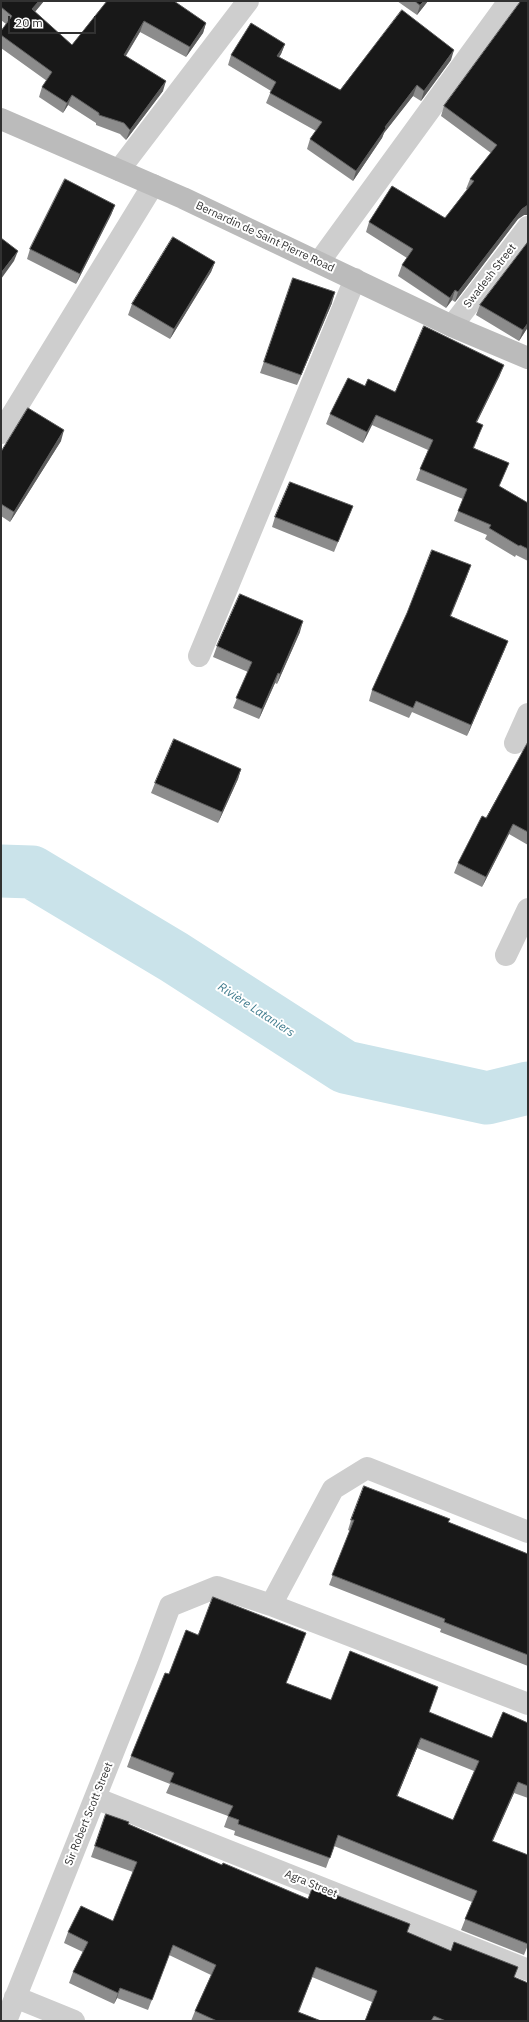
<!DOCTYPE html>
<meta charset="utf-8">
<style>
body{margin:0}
#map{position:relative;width:529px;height:2022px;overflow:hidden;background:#fff;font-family:"IBM Plex Sans",sans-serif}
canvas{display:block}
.frame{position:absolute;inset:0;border:2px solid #313131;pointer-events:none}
.scale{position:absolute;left:8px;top:16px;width:88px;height:18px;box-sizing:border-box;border:2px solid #313131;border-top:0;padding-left:5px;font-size:12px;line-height:14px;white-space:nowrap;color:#313131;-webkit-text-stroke:3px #fff;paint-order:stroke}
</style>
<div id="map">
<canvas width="529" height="2022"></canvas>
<div class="frame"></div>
<div class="scale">20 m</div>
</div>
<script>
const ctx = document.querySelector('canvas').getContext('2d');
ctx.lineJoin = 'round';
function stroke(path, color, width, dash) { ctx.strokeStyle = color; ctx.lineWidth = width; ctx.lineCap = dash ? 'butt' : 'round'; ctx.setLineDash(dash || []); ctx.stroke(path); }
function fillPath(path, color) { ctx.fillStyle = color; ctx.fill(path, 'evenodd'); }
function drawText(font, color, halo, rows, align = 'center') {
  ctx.font = font + ' "IBM Plex Sans",sans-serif'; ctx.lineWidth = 4; ctx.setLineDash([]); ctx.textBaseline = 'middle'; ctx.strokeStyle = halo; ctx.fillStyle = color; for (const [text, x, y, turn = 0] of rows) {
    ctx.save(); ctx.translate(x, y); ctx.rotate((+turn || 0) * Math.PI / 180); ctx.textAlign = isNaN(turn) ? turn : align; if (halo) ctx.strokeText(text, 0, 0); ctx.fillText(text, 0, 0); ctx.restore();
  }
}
const river = new Path2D(`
 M1,871L32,872L174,957L345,1067L487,1098L528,1088`);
const street = new Path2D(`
 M119,170L248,1
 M319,262L509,1
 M452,326L528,227
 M1,433L153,185
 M199,656L355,279
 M515,743L528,714
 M506,955L528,909
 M271,1605L333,1489L367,1468L528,1532
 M95,1798L528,1970
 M15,1997L74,2021
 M6,2021L148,1665L170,1606L217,1587L271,1605L528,1704`);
const secondary = new Path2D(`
 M1,119L183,198L452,326L528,358`);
const wall = new Path2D(`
 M3,1H44L35,12L72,45L107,1L206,23L203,33L186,57L140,32L126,56L163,91L126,140L120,134L96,125V123L68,105L63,113L39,97L42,87L47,81L1,48V31L6,24L1,20V3Z
 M397,1H428L417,15Z
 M521,1L524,215L518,219L455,302L452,300L446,308L398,276L402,265L407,258L366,232L369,222L445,218L467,189H466L470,179L491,153L441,116L444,106Z
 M285,44L281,54L279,57L340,90L451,60L421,101L413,96L384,133L382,138L353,181L307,149L310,139L316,131L266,103L271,91L228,65L231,55Z
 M115,205L111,215L76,284L27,259L30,249Z
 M528,242V327L519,341L476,315L480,305Z
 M215,262L211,272L170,339L128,315L132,304Z
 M293,278L332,303L297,385L260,373Z
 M500,375L477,422L479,435L474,448L509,463L499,486L528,503V561L516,555L515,557L485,539L487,535L454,521L463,499L416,480L428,450L372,425L363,443L326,424L330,414L365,386L395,392Z
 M61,441L10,522L1,516V452Z
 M353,506L334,552L272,527L275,517Z
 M467,576L451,616L508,641L504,651L467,736L412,712L409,718L369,701L372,690Z
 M300,632L277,684L275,683L259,719L233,708L248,672L213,657L217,646Z
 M528,742V845L509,834L482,887L454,873L458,863L486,818Z
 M241,769L238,779L218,823L151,793L155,783Z
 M351,1520L448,1522L528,1554V1666L440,1632L441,1629L329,1585L350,1531L348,1530Z
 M198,1635L302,1644L286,1683L331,1700L429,1713L492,1738L528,1723V1798L514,1793L492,1842L528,1855V1945L524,1955L461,1930L472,1902L334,1846L326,1868L234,1835L235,1831L224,1827L228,1816L166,1793L170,1784L127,1767L131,1756L169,1674ZM417,1748L474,1771L453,1820L397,1796Z
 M106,1814L222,1865L308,1899L407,1932L451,1951L518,1967L514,1977L528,2021H365L372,2002L312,1977L299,2012L321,2021H191L195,2011L211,1975L169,1955L148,2010L117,1998L114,2004L69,1983L73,1972L83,1952L64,1943L68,1932L113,1921L133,1872L91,1857Z`);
const shadedWall = new Path2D(`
 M39,1H44L28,20L32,9Z
 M424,1H428L417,15L420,5Z
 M144,21L140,32L120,65L124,55Z
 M206,23L203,33L186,57L190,47Z
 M285,44L281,54L274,66L277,56Z
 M454,50L451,60L421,101L424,91Z
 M166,81L163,91L126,140L130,130Z
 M417,85L413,96L384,133L382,138L353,181L356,171L385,127Z
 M72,95L68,105L63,113L67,103Z
 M115,205L111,215L76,284L80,274Z
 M527,205H528V215H524L518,219L455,302L458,292L522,209Z
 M18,251L14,261L1,279V273Z
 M215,262L211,272L170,339L174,329Z
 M455,290L452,300L446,308L450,298Z
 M335,292L332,303L297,385L301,375Z
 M528,323V327L519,341L523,330Z
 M504,365L500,375L472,432L476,422Z
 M376,415L372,425L363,443L367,432Z
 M64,430L61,441L10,522L14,512Z
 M471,565L467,576L446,626L450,616Z
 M303,621L300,632L277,684L280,674Z
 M508,641L504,651L467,736L471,725Z
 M278,673L275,683L259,719L262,709Z
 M241,769L238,779L218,823L222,812Z
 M513,824L509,834L482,887L486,877Z
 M421,1738L417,1748L393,1807L397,1796Z
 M518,1782L514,1793L488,1852L492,1841Z
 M120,1988L117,1998L114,2004L118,1993Z`);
const building = new Path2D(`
 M3,1H39L32,9L72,45L107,1H174L206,23L190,47L144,21L124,55L166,81L130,130L124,123L99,115V113L72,95L67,103L42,87L52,72L1,35V31L12,16L1,7V3Z
 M415,1H424L420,5Z
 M521,1H526L528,2V100H527L528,101V205L522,209L458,292L455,290L450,298L402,265L413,249L369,222L392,186L445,218L474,181L470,179L497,145L444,106Z
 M402,10L454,50L424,91L417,85L385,127L386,128L356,171L310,139L322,122L270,93L276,82L231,55L251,23L285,44L277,56L340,90Z
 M65,179L115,205L80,274L30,249Z
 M173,237L215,262L174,329L132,304Z
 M1,238L18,251L1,273Z
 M528,242V323L523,330L480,305Z
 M293,278L335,292L301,375L264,362Z
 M424,326L504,365L476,422L483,425L473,448L509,463L499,486L528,503V549L520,545L519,546L489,528L491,525L458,511L467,489L420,469L433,440L376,415L367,432L330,414L348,378L365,386L368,379L395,392Z
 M28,408L64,430L14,512L1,504V452Z
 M290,482L353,506L338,542L275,517Z
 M432,550L471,565L450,616L508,641L471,725L416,701L413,708L372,690L407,613Z
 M240,594L303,621L280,674L278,673L262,709L236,698L252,662L217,646Z
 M174,739L241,769L222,812L155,783Z
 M528,742V832L513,824L486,877L458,863L482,816L486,818Z
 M364,1486L450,1519L448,1522L528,1554V1655L444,1622L445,1619L332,1575L354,1520H351Z
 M213,1597L306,1633L286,1683L331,1700L350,1651L438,1687L429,1712L492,1738L503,1712L528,1723V1786L518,1782L492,1841L528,1855V1944L465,1919L477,1891L338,1835L330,1858L238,1824L239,1820L228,1816L233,1806L170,1782L174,1773L131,1756L165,1673L169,1674L186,1630L198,1635ZM421,1738L479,1761L453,1820L397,1796Z
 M106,1814L129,1822L128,1824L222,1865L223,1863L308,1899L313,1886L410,1924L407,1932L451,1951L454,1942L518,1967L514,1977L528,1983V2021H446L434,2016L431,2021H365L377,1991L316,1967L298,2012L321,2021H217L195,2011L216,1965L173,1945L152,2000L120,1988L118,1993L73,1972L88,1942L68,1932L81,1906L113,1921L137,1862L95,1846Z`);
const streetNames = [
 ["Bernardin de Saint Pierre Road",265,237,25],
 ["Swadesh Street",490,276,-52],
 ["Sir Robert Scott Street",89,1814,-68],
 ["Agra Street",311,1884,22]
];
const waterNames = [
 ["Rivière Lataniers",256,1010,33]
];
stroke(river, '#cae3ea', 53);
stroke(street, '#cecece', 22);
stroke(secondary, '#bbb', 22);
fillPath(wall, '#8c8c8c');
fillPath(shadedWall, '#5d5d5d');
fillPath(building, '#181818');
stroke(building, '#5d5d5d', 1);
drawText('11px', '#313131', '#fff', streetNames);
drawText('italic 12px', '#3e7a8c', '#fff', waterNames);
</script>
